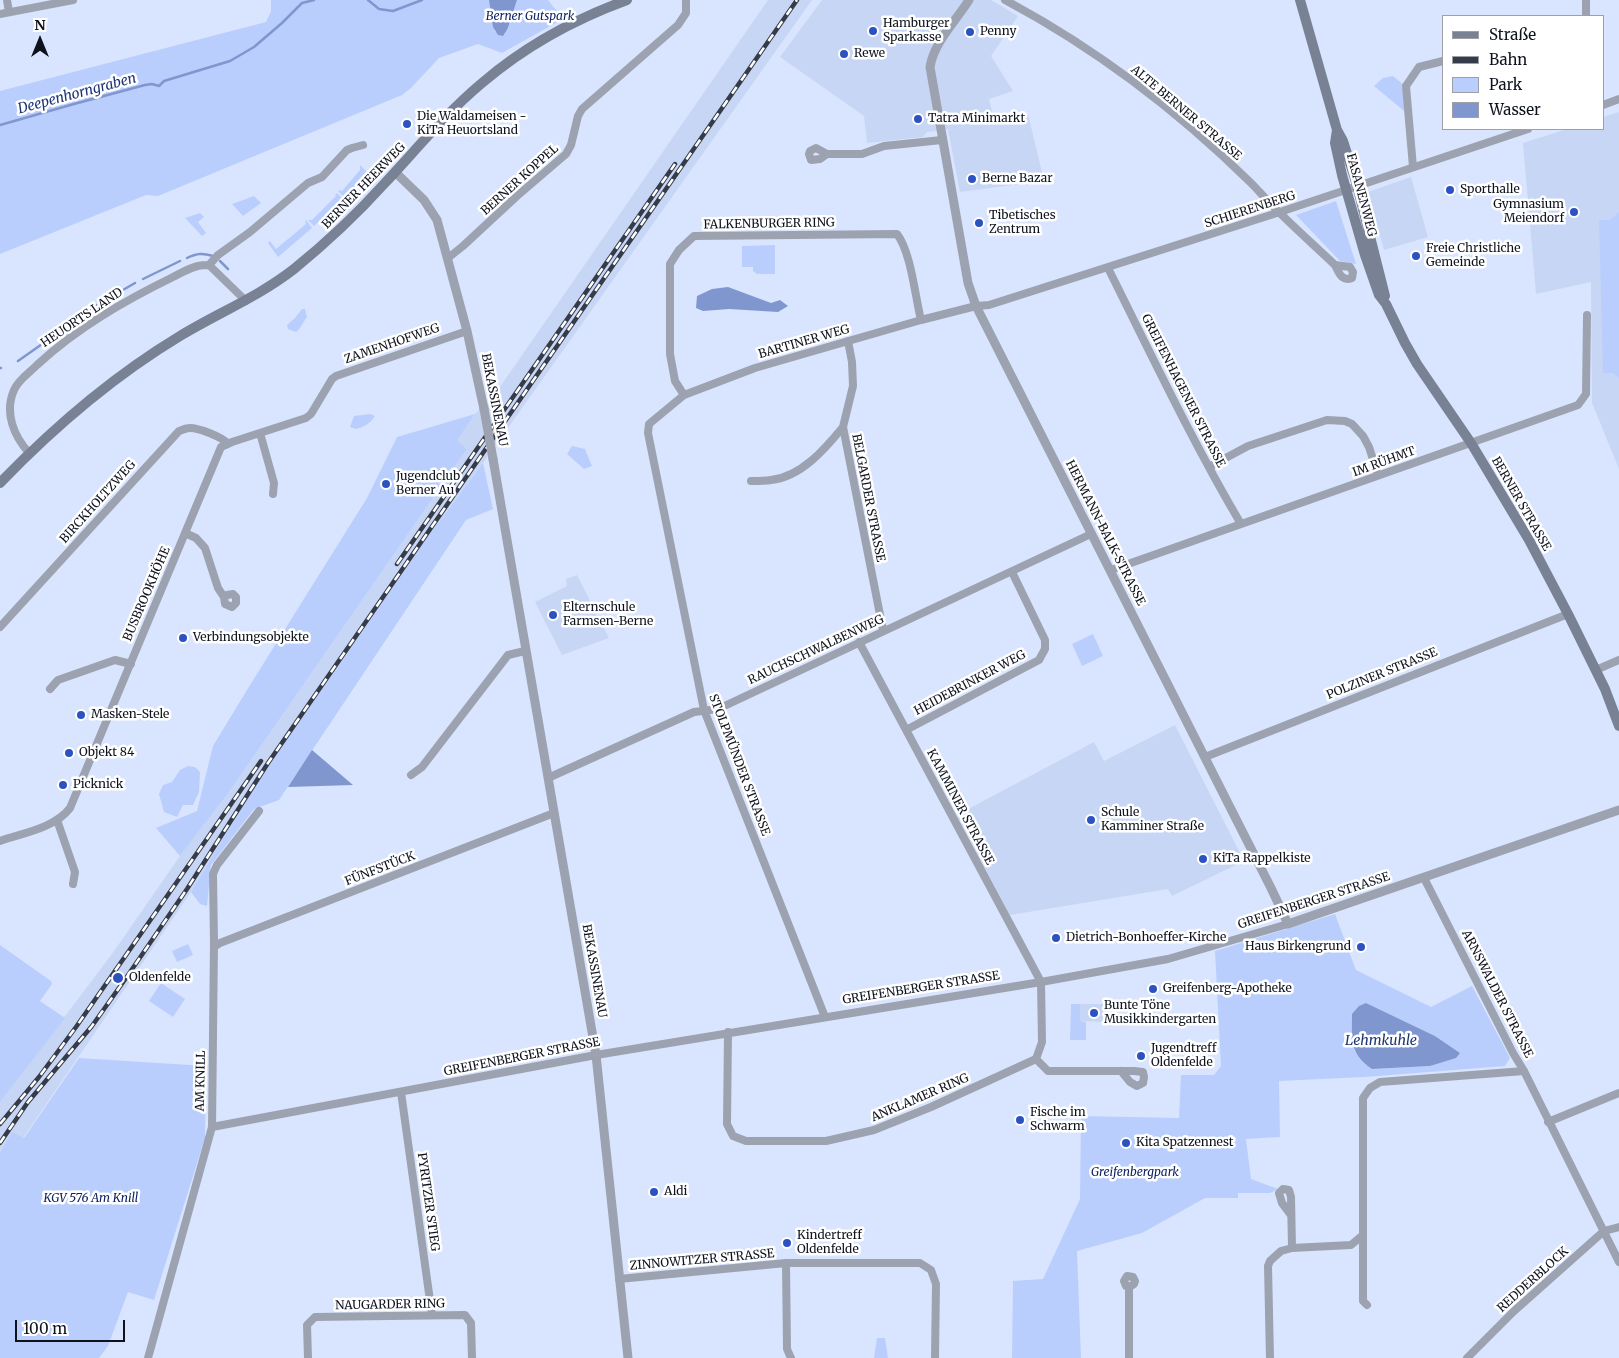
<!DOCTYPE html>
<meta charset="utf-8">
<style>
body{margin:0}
#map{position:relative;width:1619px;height:1358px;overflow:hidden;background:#d9e5fe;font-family:Merriweather,serif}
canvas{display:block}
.legend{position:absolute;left:1442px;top:15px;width:162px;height:115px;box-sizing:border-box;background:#fff;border:1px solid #9ea0a5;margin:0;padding:6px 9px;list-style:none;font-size:15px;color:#0d121d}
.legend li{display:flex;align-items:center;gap:10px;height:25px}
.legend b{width:25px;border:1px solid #9ea0a5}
.north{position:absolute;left:15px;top:15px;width:50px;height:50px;-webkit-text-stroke:4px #fff;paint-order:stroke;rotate:0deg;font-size:14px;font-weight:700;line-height:20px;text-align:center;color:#0d121d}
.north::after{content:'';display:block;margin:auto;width:18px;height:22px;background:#0d121d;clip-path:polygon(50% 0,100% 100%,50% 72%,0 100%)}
.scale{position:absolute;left:15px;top:1320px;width:110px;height:22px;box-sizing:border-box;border:2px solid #0d121d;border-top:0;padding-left:6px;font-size:15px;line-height:18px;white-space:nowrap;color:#0d121d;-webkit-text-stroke:4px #fff;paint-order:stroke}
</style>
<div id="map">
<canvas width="1619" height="1358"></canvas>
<ul class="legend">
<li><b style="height:6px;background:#798295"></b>Straße</li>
<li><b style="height:6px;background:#353b49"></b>Bahn</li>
<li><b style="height:14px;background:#bacefd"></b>Park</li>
<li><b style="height:14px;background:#7f97ce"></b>Wasser</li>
</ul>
<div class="north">N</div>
<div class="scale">100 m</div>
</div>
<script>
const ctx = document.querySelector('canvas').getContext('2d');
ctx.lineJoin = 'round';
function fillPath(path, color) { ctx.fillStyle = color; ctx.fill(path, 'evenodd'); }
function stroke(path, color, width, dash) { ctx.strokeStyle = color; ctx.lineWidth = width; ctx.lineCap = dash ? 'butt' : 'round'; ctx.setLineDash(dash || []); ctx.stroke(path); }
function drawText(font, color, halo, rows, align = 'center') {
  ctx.font = font + ' Merriweather,serif'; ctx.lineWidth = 5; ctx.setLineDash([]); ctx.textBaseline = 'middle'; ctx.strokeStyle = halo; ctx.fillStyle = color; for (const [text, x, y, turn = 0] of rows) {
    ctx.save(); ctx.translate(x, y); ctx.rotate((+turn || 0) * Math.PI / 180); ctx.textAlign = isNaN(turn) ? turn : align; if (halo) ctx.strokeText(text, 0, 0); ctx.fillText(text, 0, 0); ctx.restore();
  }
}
const built = new Path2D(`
 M768,0H812L483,463L407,565L329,680L261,774L191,892L23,1138L12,1133L0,1151V1102L112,954L180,856L229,792L467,449L456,440L475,414L493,397Z
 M822,0H991L1018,16L991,56L1013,91L989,99L994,120L1028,114L1044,181L960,192L948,129L927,132L923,137L867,143L864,116L780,57Z
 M1619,112V469L1592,403L1591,282L1536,294L1523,143L1567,129H1603V117Z
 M1411,177L1428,237L1384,250L1368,192Z
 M577,575L609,638L562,655L535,602L567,586L566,579Z
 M1175,725L1244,861L1172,896L1168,889L1010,915L957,815L1094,742L1104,761Z
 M1080,1004H1108V1022L1080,1021Z`);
const green = new Path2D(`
 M271,0H489L495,32L508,29L517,0H548L563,19L502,53L478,44L439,58L411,88L402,95L158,196L146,195L0,254V91L266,22L271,11Z
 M1393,76L1404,85V111L1374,86L1383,78Z
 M360,165L369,174L344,197L338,191L340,190L342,191L360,170Z
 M337,193L343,199L314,226L308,220H312L336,196L335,195Z
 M254,196L261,203L243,216L232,204Z
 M1336,201L1356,264L1340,261L1296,215Z
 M1619,212V378L1613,373H1603L1599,220H1610Z
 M200,213L204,217L198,222L206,233L202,236L185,218Z
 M306,220L312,228L278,257L268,243L270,241L276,249L306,224L305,221Z
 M775,245V274H757L753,271V267H742V246Z
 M302,309H305L307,317C303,322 301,328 296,332L288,329L287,325L295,318Z
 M370,414L375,416C370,424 364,427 356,429L350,427L354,416Z
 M475,414L457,440L467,449L229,792L180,856L156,828L197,811L213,746L250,685L367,498L397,437Z
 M572,446L585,449L592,466L584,469L567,454Z
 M483,463L493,509L466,520L279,800L254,809L211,865L207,906L200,904L191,892L261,774L329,680L407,565Z
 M1093,634L1103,656L1082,666L1072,644Z
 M188,766L195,767L200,772L199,792L193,805H183L177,817L164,812L159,794L163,785L172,782L180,770Z
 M1335,914L1356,970L1431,1007L1472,986L1510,1058L1505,1066L1365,1077L1279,1081L1280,1137L1246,1139L1251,1179L1278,1189L1270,1193H1238V1198H1205L1142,1233L1077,1251L1081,1358H1012L1013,1281L1043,1279L1080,1199L1081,1116L1179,1118L1181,1075H1214L1221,1066L1215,951ZM1366,1003L1435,1036L1460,1053L1430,1066L1372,1069C1341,1049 1354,1030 1366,1003Z
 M188,944L193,955L177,962L172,951Z
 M0,945L51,981L52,984L40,1001L65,1018L0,1102Z
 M161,983L185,999L173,1017L149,1001Z
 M1071,1004H1080V1021L1086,1022V1040H1070Z
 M79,1058L206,1066L205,1138L154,1300L128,1292L108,1346L99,1358H0V1152L12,1132L24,1138Z
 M877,1338H885L888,1358H874Z`);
const water = new Path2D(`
 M489,0H517L508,28L503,36L498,35L493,27Z
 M728,287L771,303L780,300L788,306L778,312L729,309L703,311L696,308L697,296L712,289Z
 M312,750L353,785L288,787Z
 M1366,1003L1435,1036L1460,1053L1456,1058L1430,1066L1372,1069C1349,1054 1352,1039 1352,1014L1359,1006Z`);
const stream = new Path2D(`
 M368,0L379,9L393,11L422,0
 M0,125L74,104L145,85L152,84L159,86L164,81L230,61L254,47L282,23L302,3L314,0
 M187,258C197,253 203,253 213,256
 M220,261L228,269
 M143,279L180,261
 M104,301L135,283
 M69,324L96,305
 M18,361L62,330
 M0,368H1`);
const minor = new Path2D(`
 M7,0L9,12
 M1005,0C1095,48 1178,111 1251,183C1257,189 1263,196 1269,202C1290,224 1313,244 1335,265C1339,273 1342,282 1352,278L1353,272L1350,267L1335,265
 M0,14L73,0
 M1586,16V0
 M1603,105L1619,99
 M827,154L816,148L810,151L809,154L811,160L820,159L827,154H862L884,146L942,140
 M1413,167L1406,86L1419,67L1443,61
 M448,258L463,246L517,196L566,154L571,145L578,116L582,109L678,25L686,13V0
 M209,265L218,255L250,232L308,183L322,177L347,150L352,148L363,145
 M1108,268C1151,354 1192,441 1241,524
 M848,341L852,362L853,386L843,427L883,630
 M684,395L675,381L670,354V264L679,250L694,236L897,234C911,252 915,296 921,320
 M260,433L274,483L273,494
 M29,453C14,436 4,413 14,390C18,380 29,373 37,365C77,328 124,301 173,277C181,273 189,268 198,266C201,265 205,265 209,265L246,301
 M1209,467L1248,446L1327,420L1345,421L1352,424L1363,436L1369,447L1378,475
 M751,481C758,481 765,481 771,480C801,477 825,449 843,427
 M185,533L196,538L205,548L218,588L224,597L225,604L232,607L236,603V597L233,594L227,595L224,597
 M1111,570L1578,405L1586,394L1587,315
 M0,627L179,431C182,430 186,428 190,428C199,428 222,437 227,443
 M1596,670L1619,660
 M50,689L58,680L115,660L131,664
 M906,730L1039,660L1045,649V640L1012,572
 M1205,757L1568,614
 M411,775L422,767L508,655L525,651
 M548,778L694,712L718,709L1091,534
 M57,820L75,872L73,884
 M0,841C23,833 55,828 70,808L221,447L232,442L306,418L311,414L332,379L336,376L467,331
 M1424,878L1513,1053L1524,1071L1619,1262
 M214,947L220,943L554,813
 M825,1017L704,710L648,433L649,424L684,395L755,368L921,320L976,306L989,305L1280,212L1528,129
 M728,1032L727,1124L733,1136L746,1141H826L874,1130L931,1107L1036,1059L1042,1042L1041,982L859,642
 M1036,1059L1048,1071H1134L1143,1072L1144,1077L1143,1083L1137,1086L1130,1082L1121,1071
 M401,1092L432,1315
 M1548,1122L1619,1093
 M212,1127L596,1055L1041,982L1168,959L1288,924
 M1291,1215L1282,1203L1279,1193L1283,1189L1289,1190L1291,1197L1292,1248
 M1363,1235V1301L1367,1305
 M786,1263L787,1349L791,1358
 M619,1279L786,1263H920L931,1270L936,1284L935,1358
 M148,1358L212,1127L214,943L213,874L217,865L259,811
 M308,1358L307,1325L315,1317L465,1315L471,1323L472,1358
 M1129,1358V1287L1126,1286L1124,1281L1127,1276L1133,1277L1135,1281L1134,1284L1129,1287
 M1270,1358L1268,1266L1270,1261L1281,1251L1292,1248L1351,1245L1363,1235V1098L1370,1088L1380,1082L1524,1071
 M1467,1358L1513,1312L1604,1231L1619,1227`);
const tertiary = new Path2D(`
 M969,0C956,21 934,42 930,67L968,283L976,306L1271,888L1288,924L1619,810
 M395,172L424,200L437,220L467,331L484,409
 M493,459L596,1055L628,1358`);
const secondary = new Path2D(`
 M1300,0L1337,130L1343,141L1357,185L1385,296
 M1337,130L1335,143L1342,175L1365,255L1379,295L1386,304L1405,343L1417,364L1471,443L1529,540L1568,614L1605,689L1619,726
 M0,483C55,426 112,377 180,336C218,313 258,297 294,269C326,243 356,215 384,184C416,150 446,113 482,83C524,47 575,19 627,0`);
const rail = new Path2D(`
 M397,564L675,164
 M0,1124L39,1077L76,1027L261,761
 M0,1143L28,1102L92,1026L126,978L187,889L268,763L797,0`);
const tertiaryBridge = new Path2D(`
 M484,409L493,459`);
const markers = [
 [873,31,5,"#2c51c0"],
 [970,32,5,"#2c51c0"],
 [844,54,5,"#2c51c0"],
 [918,119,5,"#2c51c0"],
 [407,124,5,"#2c51c0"],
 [972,179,5,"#2c51c0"],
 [1450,190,5,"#2c51c0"],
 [1574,212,5,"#2c51c0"],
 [979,223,5,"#2c51c0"],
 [1416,256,5,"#2c51c0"],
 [386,484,5,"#2c51c0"],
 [553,615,5,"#2c51c0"],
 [183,638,5,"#2c51c0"],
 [81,715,5,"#2c51c0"],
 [69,753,5,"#2c51c0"],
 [63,785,5,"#2c51c0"],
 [1091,820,5,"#2c51c0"],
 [1203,859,5,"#2c51c0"],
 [1056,938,5,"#2c51c0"],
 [1361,947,5,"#2c51c0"],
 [118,978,6,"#2c51c0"],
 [1153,989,5,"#2c51c0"],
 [1094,1013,5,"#2c51c0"],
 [1141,1056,5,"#2c51c0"],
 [1020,1120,5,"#2c51c0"],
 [1126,1143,5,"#2c51c0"],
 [654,1192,5,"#2c51c0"],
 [787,1243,5,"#2c51c0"]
];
const parkNames = [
 ["Berner Gutspark",530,17],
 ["Greifenbergpark",1135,1173],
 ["KGV 576 Am Knill",91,1199]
];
const poiNames = [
 ["Hamburger",883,24],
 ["Sparkasse",883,38],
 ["Penny",980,32],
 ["Rewe",854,54],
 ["Die Waldameisen -",417,117],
 ["KiTa Heuortsland",417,131],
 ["Tatra Minimarkt",928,119],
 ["Berne Bazar",982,179],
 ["Sporthalle",1460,190],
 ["Gymnasium",1564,205,"right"],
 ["Meiendorf",1564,219,"right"],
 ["Tibetisches",989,216],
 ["Zentrum",989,230],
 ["Freie Christliche",1426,249],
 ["Gemeinde",1426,263],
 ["Jugendclub",396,477],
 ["Berner Au",396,491],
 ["Elternschule",563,608],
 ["Farmsen-Berne",563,622],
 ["Verbindungsobjekte",193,638],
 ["Masken-Stele",91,715],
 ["Objekt 84",79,753],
 ["Picknick",73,785],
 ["Schule",1101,813],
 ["Kamminer Straße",1101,827],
 ["KiTa Rappelkiste",1213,859],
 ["Dietrich-Bonhoeffer-Kirche",1066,938],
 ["Haus Birkengrund",1351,947,"right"],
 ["Oldenfelde",129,978],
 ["Greifenberg-Apotheke",1163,989],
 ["Bunte Töne",1104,1006],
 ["Musikkindergarten",1104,1020],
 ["Jugendtreff",1151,1049],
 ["Oldenfelde",1151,1063],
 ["Fische im",1030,1113],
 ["Schwarm",1030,1127],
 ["Kita Spatzennest",1136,1143],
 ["Aldi",664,1192],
 ["Kindertreff",797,1236],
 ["Oldenfelde",797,1250]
];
const streetNames = [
 ["ALTE BERNER STRASSE",1186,113,40],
 ["BERNER KOPPEL",520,180,-42],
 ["BERNER HEERWEG",364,186,-46],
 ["FASANENWEG",1361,195,75],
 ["SCHIERENBERG",1250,210,-18],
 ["FALKENBURGER RING",769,224,-1],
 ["HEUORTS LAND",82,318,-34],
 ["BARTINER WEG",804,342,-16],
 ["ZAMENHOFWEG",392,344,-19],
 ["GREIFENHAGENER STRASSE",1183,391,63],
 ["BEKASSINENAU",494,400,79],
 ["IM RÜHMT",1384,462,-20],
 ["BELGARDER STRASSE",868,498,79],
 ["BIRCKHOLTZWEG",98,502,-48],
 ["BERNER STRASSE",1521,504,60],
 ["HERMANN-BALK-STRASSE",1105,533,63],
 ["BUSBROOKHÖHE",147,594,-67],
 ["RAUCHSCHWALBENWEG",816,650,-25],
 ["POLZINER STRASSE",1382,674,-22],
 ["HEIDEBRINKER WEG",970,683,-28],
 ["STOLPMÜNDER STRASSE",739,765,69],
 ["KAMMINER STRASSE",960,807,62],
 ["FÜNFSTÜCK",380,869,-21],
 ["GREIFENBERGER STRASSE",1314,901,-18],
 ["BEKASSINENAU",594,971,80],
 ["GREIFENBERGER STRASSE",921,988,-9],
 ["ARNSWALDER STRASSE",1497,994,63],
 ["GREIFENBERGER STRASSE",522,1057,-11],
 ["AM KNILL",201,1081,-89],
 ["ANKLAMER RING",920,1098,-23],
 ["PYRITZER STIEG",428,1202,82],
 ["ZINNOWITZER STRASSE",702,1260,-5],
 ["REDDERBLOCK",1533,1280,-42],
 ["NAUGARDER RING",390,1305,-1]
];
const waterNames = [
 ["Deepenhorngraben",77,94,-15],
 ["Lehmkuhle",1381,1041]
];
fillPath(built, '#c7d6f4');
fillPath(green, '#bacefd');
fillPath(water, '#7f97ce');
stroke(stream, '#7f97ce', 2.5);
stroke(minor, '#9ca2b0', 8);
stroke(tertiary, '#9ca2b0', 9);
stroke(secondary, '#798295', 10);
stroke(rail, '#353b49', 4.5);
stroke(rail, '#fff', 2.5, [8]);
stroke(tertiaryBridge, '#9ca2b0', 9);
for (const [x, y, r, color] of markers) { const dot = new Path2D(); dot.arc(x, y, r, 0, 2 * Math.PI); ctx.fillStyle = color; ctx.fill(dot); stroke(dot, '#fff', 2); }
drawText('italic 12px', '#0f2363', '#fff', parkNames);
drawText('12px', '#0d121d', '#fff', poiNames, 'left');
drawText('12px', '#0d121d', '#fff', streetNames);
drawText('italic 14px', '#1c3375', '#fff', waterNames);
</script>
